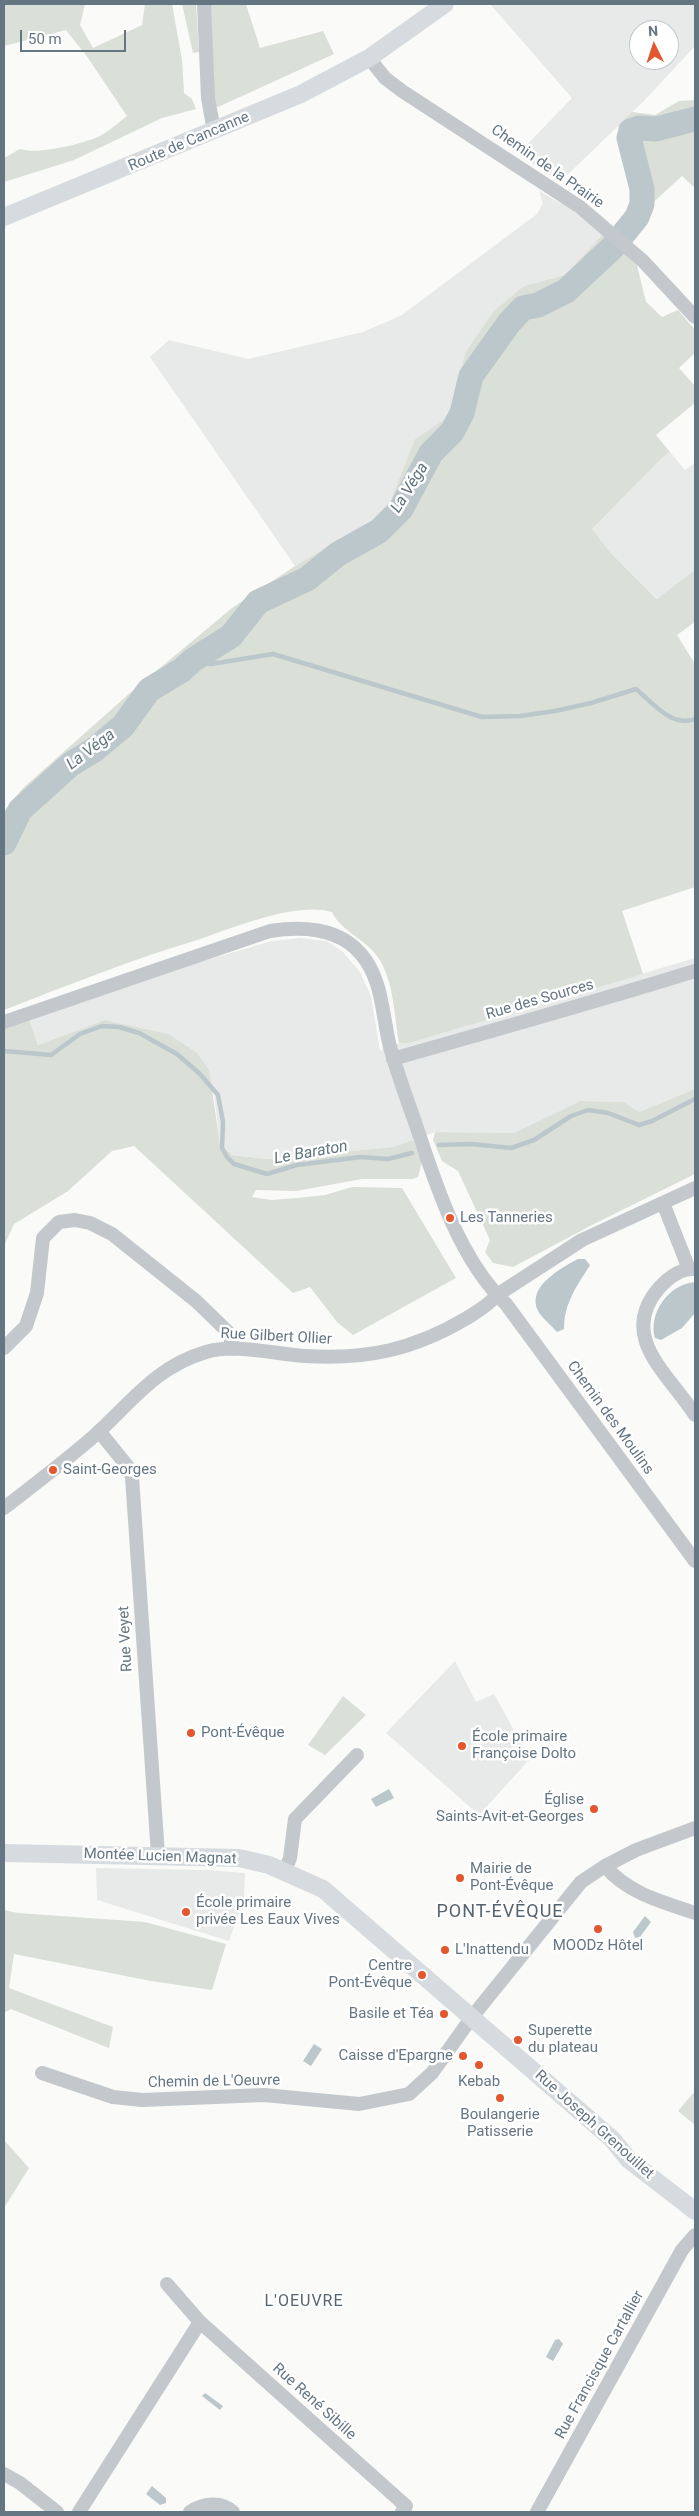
<!DOCTYPE html>
<meta charset="utf-8">
<style>
body{margin:0}
#map{position:relative;width:699px;height:2516px;overflow:hidden;background:#fafaf8;font-family:Roboto,sans-serif}
canvas{display:block}
.frame{position:absolute;inset:0;border:5px solid #657683;pointer-events:none}
.north{position:absolute;left:629px;top:20px;width:50px;height:50px;box-sizing:border-box;background:#fff;border:1px solid #c1c8cd;border-radius:50%;rotate:356deg;font-size:14px;font-weight:700;line-height:20px;text-align:center;color:#657683}
.north::after{content:'';display:block;margin:auto;width:18px;height:22px;background:#e4572e;clip-path:polygon(50% 0,100% 100%,50% 72%,0 100%)}
.scale{position:absolute;left:20px;top:30px;width:106px;height:22px;box-sizing:border-box;border:2px solid #657683;border-top:0;padding-left:6px;font-size:15px;line-height:18px;white-space:nowrap;color:#657683;-webkit-text-stroke:4px #fff;paint-order:stroke}
</style>
<div id="map">
<canvas width="699" height="2516"></canvas>
<div class="frame"></div>
<div class="north">N</div>
<div class="scale">50 m</div>
</div>
<script>
const ctx = document.querySelector('canvas').getContext('2d');
ctx.lineJoin = 'round';
function fillPath(path, color) { ctx.fillStyle = color; ctx.fill(path, 'evenodd'); }
function stroke(path, color, width, dash) { ctx.strokeStyle = color; ctx.lineWidth = width; ctx.lineCap = dash ? 'butt' : 'round'; ctx.setLineDash(dash || []); ctx.stroke(path); }
function drawText(font, color, halo, rows, align = 'center') {
  ctx.font = font + ' Roboto,sans-serif'; ctx.lineWidth = 5; ctx.setLineDash([]); ctx.textBaseline = 'middle'; ctx.strokeStyle = halo; ctx.fillStyle = color; for (const [text, x, y, turn = 0] of rows) {
    ctx.save(); ctx.translate(x, y); ctx.rotate((+turn || 0) * Math.PI / 180); ctx.textAlign = isNaN(turn) ? turn : align; if (halo) ctx.strokeText(text, 0, 0); ctx.fillText(text, 0, 0); ctx.restore();
  }
}
const built = new Path2D(`
 M490,4H695V46L644,101L560,182L518,154L572,98ZM639,30H669V60H639Z
 M539,191L571,209L603,234L565,275L524,286L465,353L451,415L415,439L388,507L378,517L295,566L150,357L169,340L248,359L363,332L402,315L537,214L543,203Z
 M670,452L685,470L695,463V570L658,599L610,552L592,529L662,458Z
 M300,938L327,941L343,952L360,972L371,996L380,1051L399,1043H409L695,958V1089L639,1112L624,1102L580,1101L514,1133L435,1132L394,1147L268,1159L232,1155L220,1144L214,1093L196,1052L169,1034L105,1020L38,1045L29,1019L137,980L272,941Z
 M455,1661L476,1702L494,1694L530,1759L479,1815L386,1733Z
 M96,1868L207,1870L245,1873L244,1899L229,1941L97,1900Z`);
const green = new Path2D(`
 M4,4H85L80,25L93,48L142,25L145,4H172L182,60L184,93L192,99L196,109L162,118L74,160L4,182V158L20,149C38,155 81,144 98,137C108,132 118,123 127,116L86,55L66,30L4,46Z
 M182,4H196L199,52L193,53Z
 M210,4H246L260,48L323,31L334,54L218,107L213,104Z
 M695,100V188L682,176L646,209L649,191L642,151H623L618,125L632,112L655,115L679,101Z
 M603,234L637,265L646,302L662,317L678,310L695,330V353L679,368L695,386V403L656,435L670,452L662,458L592,529L610,552L657,599L695,570V622L677,635L695,664V887L622,911L643,974L409,1043H399C394,1014 394,974 373,951C361,938 339,928 332,912C297,901 232,928 197,940C131,960 68,985 4,1010V811L23,788L130,693L232,608L295,566L378,517L388,507L415,439L451,415L465,353L494,311L524,286L565,275Z
 M29,1019L38,1045L105,1020L169,1034L196,1052L209,1070L220,1144L232,1155L268,1159L393,1147L413,1140L422,1162L418,1177L413,1179H362L296,1191L256,1190L252,1197L271,1200L297,1198L325,1195L352,1187L402,1188L456,1278L353,1335L337,1322L310,1287L293,1293L134,1146L112,1151L68,1191L14,1224L4,1246V1028Z
 M695,1089V1174L594,1224L513,1267L493,1263L485,1252L490,1240L458,1171L442,1161L433,1140L435,1132L514,1133L580,1101L624,1102L639,1112Z
 M343,1696L366,1715L325,1755L308,1745Z
 M4,1910L18,1913L145,1922L226,1944L212,1990L151,1981L14,1954L9,1988L113,2027L109,2048L11,2009L4,2013Z
 M695,2091V2125L678,2111Z
 M4,2140L29,2168L4,2208Z`);
const water = new Path2D(`
 M578,1259H585L590,1265C577,1286 564,1303 564,1329L557,1332C551,1325 542,1318 538,1311C526,1287 561,1268 578,1259Z
 M695,1282V1313L682,1328L661,1340L655,1338C648,1313 669,1284 695,1282Z
 M389,1789L394,1798L376,1807L371,1799Z
 M645,1916L651,1922L640,1937L635,1938L633,1932Z
 M314,2044L322,2049L311,2066L303,2061Z
 M559,2339L563,2344L553,2361L546,2357L555,2340Z
 M205,2393L223,2406L220,2410L202,2396Z
 M152,2486L166,2498V2503L160,2505L146,2494Z`);
const stream = new Path2D(`
 M193,660L211,664L273,654L482,717L520,716L555,711L591,703L636,689C653,703 672,728 695,719
 M4,1051L51,1055L80,1034L102,1026L119,1027L139,1033L177,1054L200,1074L218,1095L223,1122L222,1148L227,1157L234,1164L267,1174L297,1165L361,1157L388,1159L412,1153
 M439,1145L471,1144L511,1148L534,1140L571,1116L588,1110L608,1113L639,1125L652,1121L695,1099`);
const river = new Path2D(`
 M4,843L20,810L71,764L94,750L123,726L149,690L182,670L193,660L231,636L258,602L307,579L338,554L379,531L401,509L431,453L452,432L462,413L471,376L509,323L523,308L538,305L566,291L613,247L637,217L642,204V189L629,138L631,131L639,128L656,129L695,119`);
const minor = new Path2D(`
 M204,4L208,98L214,131
 M369,58L385,78L402,91L580,207L643,261L695,317
 M4,1022L270,931C302,926 338,927 361,954C383,980 382,1015 390,1047C397,1072 406,1097 415,1122C435,1183 459,1259 506,1304L695,1561
 M393,1059C494,1030 595,1002 695,971
 M663,1203L689,1269
 M695,1269C681,1268 668,1278 659,1288C617,1337 669,1374 695,1415
 M4,1348L26,1326L37,1293L43,1238L59,1222L75,1220L90,1223L112,1234L196,1301L228,1332L234,1349
 M99,1431L128,1467L132,1477L158,1855
 M4,1508C34,1485 64,1462 93,1437C131,1403 155,1367 206,1352C237,1343 273,1354 304,1356C366,1360 413,1350 467,1318C478,1311 489,1305 497,1295L582,1240L695,1188
 M605,1866C627,1893 663,1902 695,1913
 M285,1871L290,1858L295,1819L357,1755
 M42,2073L113,2097L142,2100L264,2095L359,2104L409,2094L432,2073L472,2017L581,1882L605,1866L636,1850L695,1828
 M167,2284L200,2322
 M4,2474L20,2483L57,2512
 M79,2512L200,2322L406,2506L402,2512
 M190,2512C203,2503 221,2501 233,2512
 M537,2512L682,2250L695,2235`);
const major = new Path2D(`
 M4,217L301,94L369,58L445,4
 M4,1853L239,1858L269,1865L323,1889L612,2139L629,2160L695,2211`);
const markers = [
 [450,1218,5,"#e4572e"],
 [53,1470,5,"#e4572e"],
 [191,1733,5,"#e4572e"],
 [462,1746,5,"#e4572e"],
 [594,1809,5,"#e4572e"],
 [460,1878,5,"#e4572e"],
 [186,1912,5,"#e4572e"],
 [598,1929,5,"#e4572e"],
 [445,1950,5,"#e4572e"],
 [422,1975,5,"#e4572e"],
 [444,2014,5,"#e4572e"],
 [518,2040,5,"#e4572e"],
 [463,2056,5,"#e4572e"],
 [479,2065,5,"#e4572e"],
 [500,2098,5,"#e4572e"]
];
const streetNames = [
 ["Route de Cancanne",189,142,-23],
 ["Chemin de la Prairie",547,167,35],
 ["Rue des Sources",540,1000,-16],
 ["Rue Gilbert Ollier",276,1337,3],
 ["Chemin des Moulins",610,1418,54],
 ["Rue Veyet",126,1639,-93],
 ["Montée Lucien Magnat",160,1857,2],
 ["Chemin de L'Oeuvre",214,2082,-1],
 ["Rue Joseph Grenouillet",594,2125,42],
 ["Rue Francisque Cartallier",600,2365,-61],
 ["Rue René Sibille",314,2402,42]
];
const poiNames = [
 ["Les Tanneries",460,1218],
 ["Saint-Georges",63,1470],
 ["Pont-Évêque",201,1733],
 ["École primaire",472,1737],
 ["Françoise Dolto",472,1754],
 ["Église",584,1800,"right"],
 ["Saints-Avit-et-Georges",584,1817,"right"],
 ["Mairie de",470,1869],
 ["Pont-Évêque",470,1886],
 ["École primaire",196,1903],
 ["privée Les Eaux Vives",196,1920],
 ["MOODz Hôtel",598,1946,"center"],
 ["L'Inattendu",455,1950],
 ["Centre",412,1966,"right"],
 ["Pont-Évêque",412,1983,"right"],
 ["Basile et Téa",434,2014,"right"],
 ["Superette",528,2031],
 ["du plateau",528,2048],
 ["Caisse d'Epargne",453,2056,"right"],
 ["Kebab",479,2082,"center"],
 ["Boulangerie",500,2115,"center"],
 ["Patisserie",500,2132,"center"]
];
const waterNames = [
 ["La Véga",410,488,-58],
 ["La Véga",91,750,-37],
 ["Le Baraton",311,1153,-10]
];
const neighbourhoodNames = [
 ["L'OEUVRE",304,2302]
];
const quarterNames = [
 ["PONT-ÉVÊQUE",500,1912]
];
fillPath(built, '#e8e9e9');
fillPath(green, '#dadfd7');
fillPath(water, '#bbc7cb');
stroke(stream, '#bbc7cb', 4.5);
stroke(river, '#bbc7cb', 25);
stroke(minor, '#c3c8cc', 14);
stroke(major, '#d6dbdf', 18);
for (const [x, y, r, color] of markers) { const dot = new Path2D(); dot.arc(x, y, r, 0, 2 * Math.PI); ctx.fillStyle = color; ctx.fill(dot); stroke(dot, '#fff', 2); }
drawText('15px', '#657683', '#fff', streetNames);
drawText('15px', '#657683', '#fff', poiNames, 'left');
drawText('italic 16px', '#60757c', '#fff', waterNames);
ctx.letterSpacing = '1px';
drawText('16px', '#57646e', '#fff', neighbourhoodNames);
ctx.letterSpacing = '0px';
ctx.letterSpacing = '1px';
drawText('18px', '#57646e', '#fff', quarterNames);
ctx.letterSpacing = '0px';
</script>
